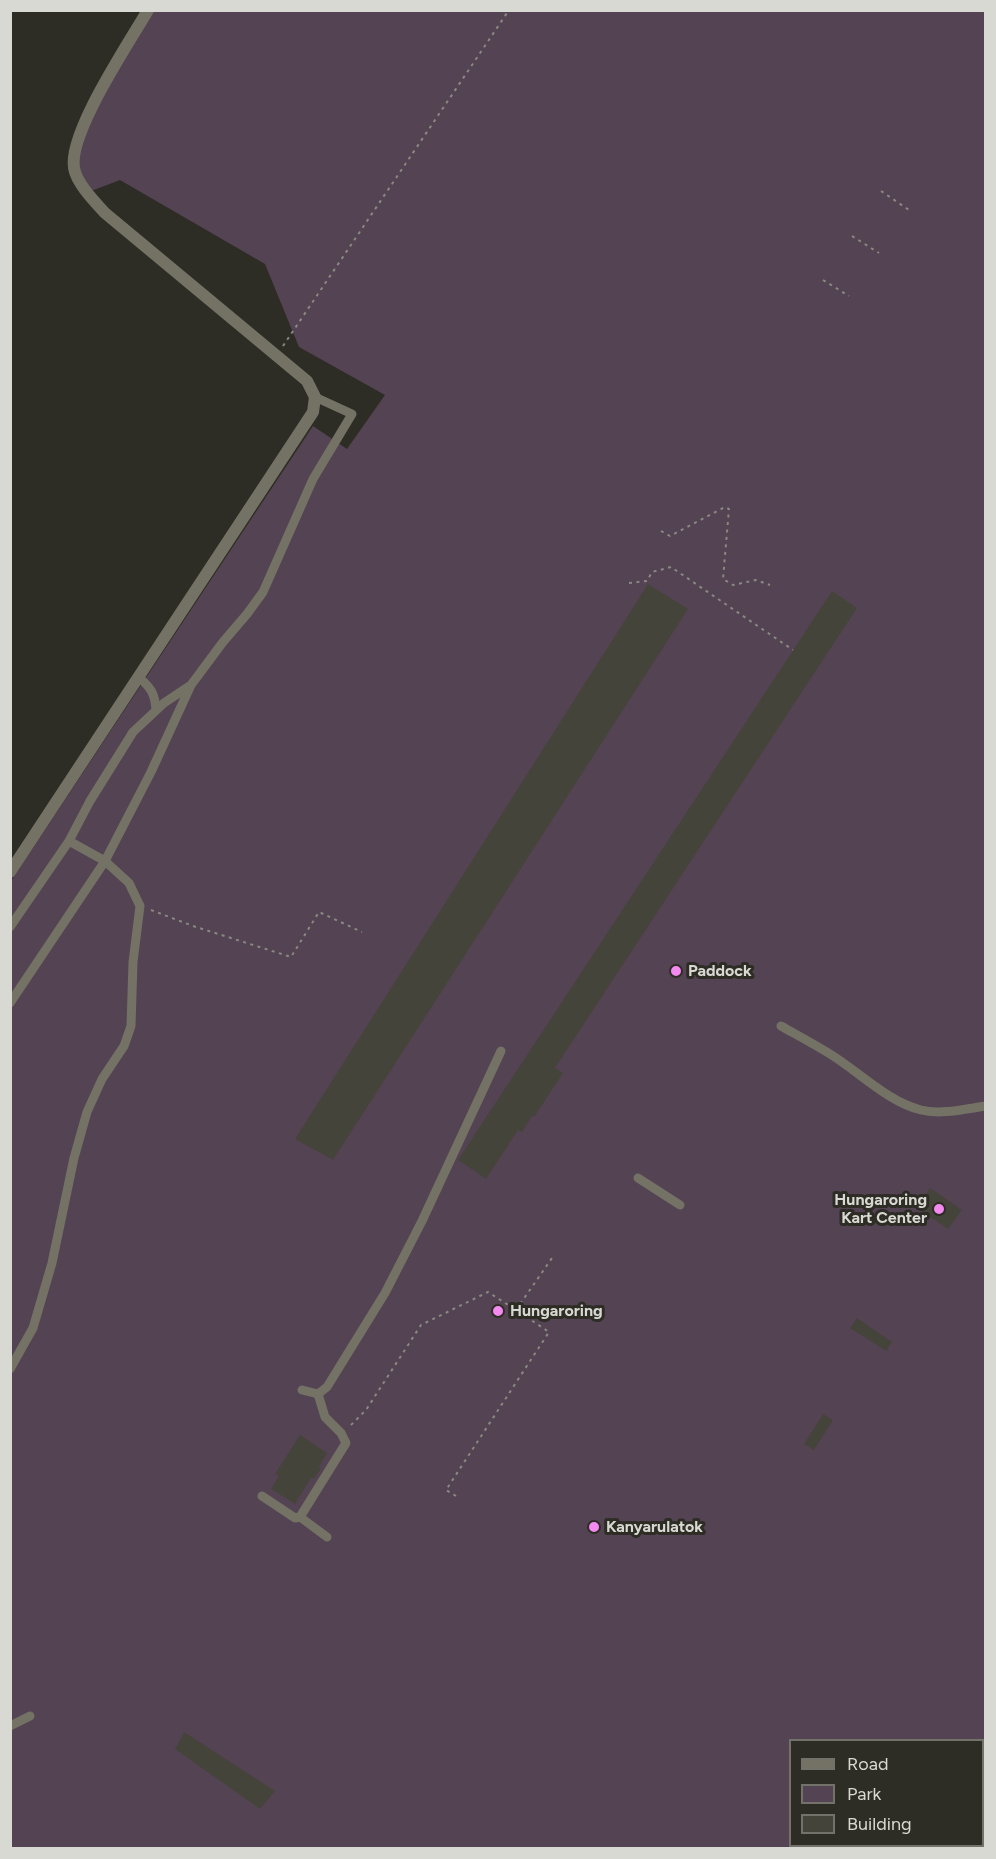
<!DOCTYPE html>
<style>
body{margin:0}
#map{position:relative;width:996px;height:1859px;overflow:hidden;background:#2e2d25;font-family:Figtree,sans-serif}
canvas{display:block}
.frame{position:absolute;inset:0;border:12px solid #d9d9d3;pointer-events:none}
.legend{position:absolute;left:789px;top:1739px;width:195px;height:108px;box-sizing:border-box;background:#2e2d25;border:2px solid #72726b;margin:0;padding:8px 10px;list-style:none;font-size:18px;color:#d9d9d3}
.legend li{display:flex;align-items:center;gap:12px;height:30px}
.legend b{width:30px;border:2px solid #72726b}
</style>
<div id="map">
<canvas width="996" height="1859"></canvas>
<div class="frame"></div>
<ul class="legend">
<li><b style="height:8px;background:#737265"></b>Road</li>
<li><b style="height:16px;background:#544353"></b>Park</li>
<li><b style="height:16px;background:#45443b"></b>Building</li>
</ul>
</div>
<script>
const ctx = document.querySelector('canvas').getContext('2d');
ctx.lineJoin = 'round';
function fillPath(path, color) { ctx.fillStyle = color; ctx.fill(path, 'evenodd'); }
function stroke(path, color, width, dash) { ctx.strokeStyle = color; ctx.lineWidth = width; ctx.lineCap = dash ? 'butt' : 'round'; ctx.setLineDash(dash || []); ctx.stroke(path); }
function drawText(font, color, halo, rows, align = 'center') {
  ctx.font = font + ' Figtree,sans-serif'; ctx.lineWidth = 6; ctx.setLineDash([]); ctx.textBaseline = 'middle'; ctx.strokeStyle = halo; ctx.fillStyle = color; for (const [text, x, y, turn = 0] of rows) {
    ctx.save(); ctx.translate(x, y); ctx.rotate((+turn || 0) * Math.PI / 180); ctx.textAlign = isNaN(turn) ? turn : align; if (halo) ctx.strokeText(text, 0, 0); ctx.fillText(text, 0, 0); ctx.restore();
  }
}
const green = new Path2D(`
 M148,11H985V1848H11V881L313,426L347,449L385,395L299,347L265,264L120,180L86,193L74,168L76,144ZM790,1740H982V1846H790Z`);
const building = new Path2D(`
 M648,584L688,609L333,1160L295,1139Z
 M832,591L857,608L555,1068L563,1073L534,1117L532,1116L522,1132L518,1130L486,1179L458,1160Z
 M930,1188L962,1210L948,1229L917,1208Z
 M857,1318L892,1342L886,1351L850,1328Z
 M823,1414L833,1420L814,1450L804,1444Z
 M300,1435L327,1453L319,1467L321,1468L314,1479L311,1478L295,1504L271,1489L279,1476L275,1474Z
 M184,1732L275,1791L260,1809L175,1749Z`);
const path = new Path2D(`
 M881,191L909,210
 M852,236L879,253
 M823,280L849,296
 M283,346L509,10
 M661,531L670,536L725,507L729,509L723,579L733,585L756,580L770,585
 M629,583L647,581L652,572L671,567L793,650
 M151,910L193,926L291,957L319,912L362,932
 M351,1425L366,1410L421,1325L488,1292L516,1310
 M456,1496L446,1490L549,1332L516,1310L552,1258`);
const service = new Path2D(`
 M138,677C151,687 155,694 156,710
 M10,927L69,841L90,801L133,732L164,703L191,685
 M10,1003L105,861L151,772L191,685L223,642L247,614L263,592L313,479L352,414L315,397
 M781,1026C797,1035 814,1044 830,1054C858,1071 888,1102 921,1110C940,1115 965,1109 986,1106
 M638,1178L680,1205
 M10,1369L33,1328L52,1263L74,1158L87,1112L102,1079L124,1046L131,1026L133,962L140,906L129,883L105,861L69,841
 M302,1390L318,1394L327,1387L385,1293L422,1221L501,1051
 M262,1496L295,1518L300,1517L346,1443L341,1433L325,1417L318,1394
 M300,1517L327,1537
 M10,1726L30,1716`);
const minor = new Path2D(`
 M10,872L313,412L315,397L307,381L105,213C94,201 77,184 74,168C68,133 129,43 148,10`);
const markers = [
 [676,971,6,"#f489f0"],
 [939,1209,6,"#f489f0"],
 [498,1311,6,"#f489f0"],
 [594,1527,6,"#f489f0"]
];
const poiNames = [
 ["Paddock",688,971],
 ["Hungaroring",927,1200,"right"],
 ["Kart Center",927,1218,"right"],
 ["Hungaroring",510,1311],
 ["Kanyarulatok",606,1527]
];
fillPath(green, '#544353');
fillPath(building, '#45443b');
stroke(path, '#898982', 2, [3, 4.5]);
stroke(service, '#737265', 9);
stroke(minor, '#737265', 12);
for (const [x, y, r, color] of markers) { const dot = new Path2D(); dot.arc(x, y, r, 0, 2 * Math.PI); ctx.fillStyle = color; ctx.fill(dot); stroke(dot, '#2e2d25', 2); }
drawText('bold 16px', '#d9d9d3', '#2e2d25', poiNames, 'left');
</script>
